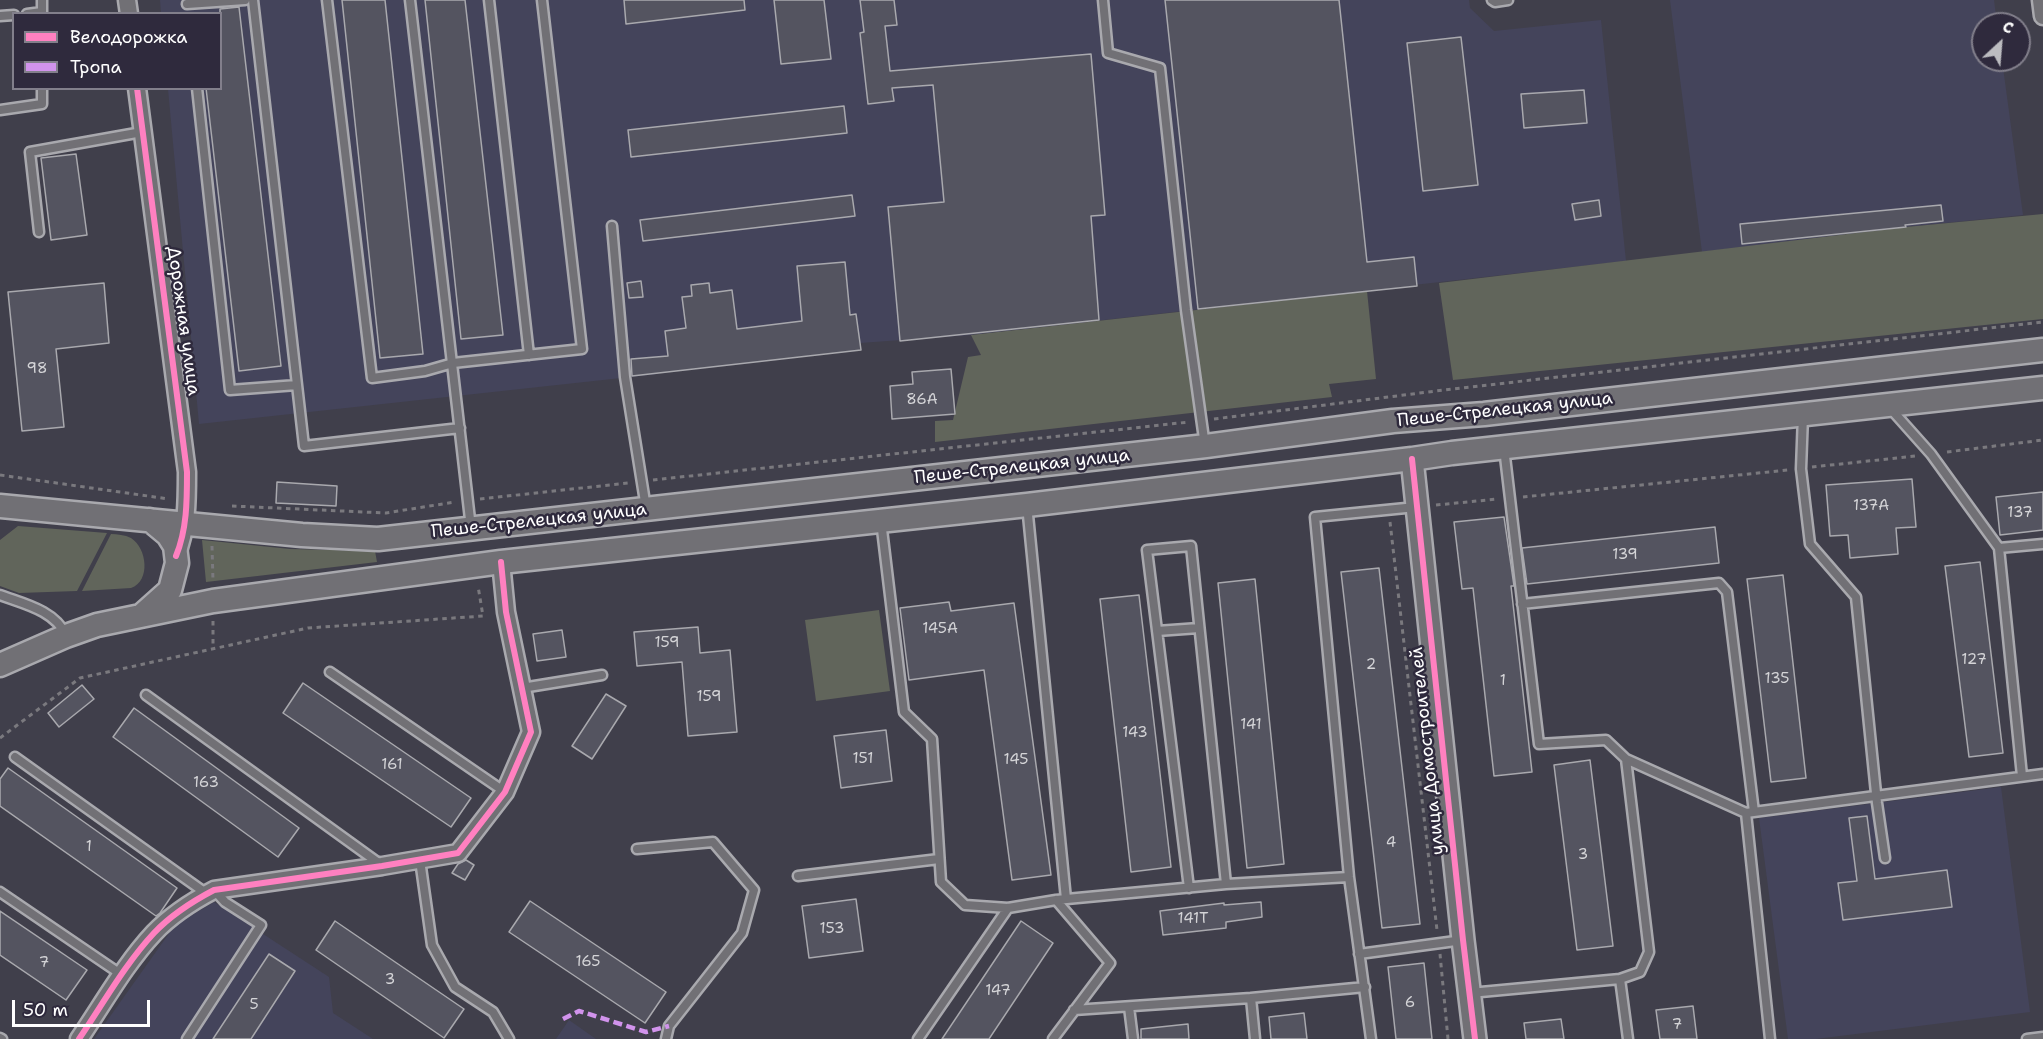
<!DOCTYPE html>
<meta charset="utf-8">
<style>
body{margin:0}
#map{position:relative;width:2043px;height:1039px;overflow:hidden;background:#403f4b;font-family:"Shantell Sans",sans-serif}
canvas{display:block}
.legend{position:absolute;left:12px;top:12px;width:210px;height:78px;box-sizing:border-box;background:#2f2a3d;border:2px solid #827f8b;margin:0;padding:8px 10px;list-style:none;font-size:18px;color:#fff}
.legend li{display:flex;align-items:center;gap:12px;height:30px}
.legend b{width:30px;border:2px solid #827f8b}
.north{position:absolute;left:1971px;top:12px;width:60px;height:60px;box-sizing:border-box;background:#2f2a3d;border:2px solid #827f8b;border-radius:50%;rotate:26deg;font-size:16px;font-weight:700;line-height:24px;text-align:center;color:#fff}
.north::after{content:'';display:block;margin:auto;width:21px;height:27px;background:#bcbcc0;clip-path:polygon(50% 0,100% 100%,50% 72%,0 100%)}
.scale{position:absolute;left:12px;top:1000px;width:138px;height:27px;box-sizing:border-box;border:3px solid #fff;border-top:0;padding-left:8px;font-size:18px;line-height:21px;white-space:nowrap;color:#fff;-webkit-text-stroke:4px #2f2a3d;paint-order:stroke}
</style>
<div id="map">
<canvas width="2043" height="1039"></canvas>
<ul class="legend">
<li><b style="height:8px;background:#ff80c0"></b>Велодорожка</li>
<li><b style="height:8px;background:#d193ec"></b>Тропа</li>
</ul>
<div class="north">С</div>
<div class="scale">50 m</div>
</div>
<script>
const ctx = document.querySelector('canvas').getContext('2d');
ctx.lineJoin = 'round';
function fillPath(path, color) { ctx.fillStyle = color; ctx.fill(path, 'evenodd'); }
function stroke(path, color, width, dash) { ctx.strokeStyle = color; ctx.lineWidth = width; ctx.lineCap = dash ? 'butt' : 'round'; ctx.setLineDash(dash || []); ctx.stroke(path); }
function drawText(font, color, halo, rows, align = 'center') {
  ctx.font = font + ' "Shantell Sans",sans-serif'; ctx.lineWidth = 5; ctx.setLineDash([]); ctx.textBaseline = 'middle'; ctx.strokeStyle = halo; ctx.fillStyle = color; for (const [text, x, y, turn = 0] of rows) {
    ctx.save(); ctx.translate(x, y); ctx.rotate((+turn || 0) * Math.PI / 180); ctx.textAlign = isNaN(turn) ? turn : align; if (halo) ctx.strokeText(text, 0, 0); ctx.fillText(text, 0, 0); ctx.restore();
  }
}
const built = new Path2D(`
 M160,0H1469L1470,8L1494,31L1601,20L1626,261L971,335L860,343L861,350L670,372L669,365L658,366V374L199,424L168,89L220,88V14L161,13Z
 M1670,0H1994L1997,24H1983V60H2002L2023,215L1906,227L1702,252Z
 M2001,787L2030,1012L1816,1039H1788L1759,818Z
 M214,902L329,977L333,1013L373,1039H94L175,925Z
 M569,1020L586,1032L596,1039H556Z`);
const green = new Path2D(`
 M2043,214V319L1453,380L1439,283L1906,227Z
 M1367,291L1376,379L1329,384L1332,397L935,442V421L953,420L968,357L981,355L971,335Z
 M18,526L107,533L77,591L19,593L0,586V540Z
 M111,534C117,534 125,535 131,538C147,548 151,581 131,588L82,591Z
 M202,540L290,549L375,551L377,562L206,582Z
 M879,610L890,691L816,701L805,620Z`);
const building = new Path2D(`
 M342,0H385L423,354L380,358Z
 M425,0H465L503,335L461,339Z
 M624,0H744L745,10L626,24Z
 M774,0H824L831,59L781,64Z
 M860,0H894L897,25L885,26L890,71L1091,54L1105,215L1091,216L1099,320L900,341L888,207L944,202L933,85L892,88L894,101L868,104L860,33L864,32Z
 M1165,0H1339L1367,262L1414,257L1417,286L1198,309Z
 M239,7L281,366L239,371L206,88H220V9Z
 M1461,37L1478,185L1423,191L1407,43Z
 M1584,90L1587,123L1524,128L1521,94Z
 M844,106L847,133L631,157L628,130Z
 M76,154L87,235L51,240L41,158Z
 M852,195L855,216L643,241L640,220Z
 M1599,200L1601,216L1575,220L1572,204Z
 M1941,205L1943,221L1905,225L1906,227L1742,244L1740,224Z
 M845,262L850,315L856,314L861,350L632,376L631,359L668,356L665,331L686,328L682,297L692,296L691,285L709,283L710,293L732,290L737,329L802,321L797,266Z
 M641,281L643,297L629,298L627,283Z
 M104,283L109,343L56,349L64,427L22,431L8,292Z
 M951,369L955,414L892,419L890,386L913,384L912,372Z
 M1912,479L1916,527L1896,528L1898,554L1850,558L1848,535L1830,536L1826,485Z
 M277,482L337,486L336,506L276,503Z
 M2043,492V530L2000,535L1996,497Z
 M1504,517L1514,586H1511L1532,772L1494,776L1473,588L1462,589L1454,522Z
 M1715,527L1719,563L1527,584L1522,548Z
 M1980,562L2003,753L1969,757L1945,566Z
 M1379,568L1420,924L1382,928L1341,572Z
 M1783,575L1806,778L1771,782L1747,579Z
 M1255,579L1284,864L1247,868L1218,583Z
 M1139,595L1171,867L1131,872L1100,599Z
 M949,602L951,611L1014,603L1051,875L1012,880L984,670L909,680L900,608Z
 M698,627L700,653L730,650L737,732L688,736L682,662L637,666L634,632Z
 M562,630L566,657L537,661L533,634Z
 M303,683L471,798L451,827L283,713Z
 M82,685L94,699L59,727L48,713Z
 M606,694L626,706L592,759L572,746Z
 M134,708L299,828L278,857L113,737Z
 M886,730L892,781L841,788L834,736Z
 M1590,760L1613,946L1577,950L1554,765Z
 M8,768L177,888L160,913L156,916L0,806V779Z
 M1867,816L1875,879L1947,870L1952,907L1843,920L1838,883L1857,881L1849,818Z
 M466,860L474,865L465,880L452,873L458,864Z
 M856,899L863,951L809,958L802,906Z
 M530,901L666,992L645,1023L509,932Z
 M1261,902L1262,917L1226,922V928L1163,935L1160,911L1224,903V905Z
 M0,911L87,970L66,1000L0,955Z
 M335,921L464,1009L444,1038L316,950Z
 M1021,921L1053,943L989,1039H942Z
 M269,954L295,971L251,1039H213Z
 M1424,963L1432,1039H1396L1388,967Z
 M1693,1006L1697,1039H1660L1656,1010Z
 M1304,1013L1307,1039H1271L1269,1017Z
 M1561,1019L1564,1039H1526L1524,1023Z
 M1188,1024L1189,1039H1141V1029Z`);
const path = new Path2D(`
 M1214,419L1444,390L2043,322
 M1947,452L2043,440
 M1812,467L1916,456
 M0,475L169,499
 M653,480L1189,422
 M1523,497L1788,470
 M480,499L628,483
 M1436,505L1498,499
 M232,506L386,513L455,502
 M1390,522L1437,930
 M212,546L213,581
 M213,621V647
 M0,738L80,678L308,628L483,616L478,586
 M1440,954L1448,1039`);
const service = new Path2D(`
 M253,0L304,446L460,428
 M327,0L372,378L425,371L453,363L582,349L542,0
 M410,0L471,528
 M489,0L529,355
 M1103,0L1108,53L1160,68L1186,310L1205,446
 M1492,0L1495,2L1508,0
 M187,4L245,0
 M27,14L42,12V0
 M0,16L14,15
 M197,88L230,390L297,385
 M0,110L42,104V88
 M612,226L625,377L646,508
 M39,232L30,152L142,132
 M1890,408L1931,454L1999,548
 M1803,415L1801,469L1810,544L1856,597L1877,803L1885,858
 M1027,505L1066,899
 M881,521L904,712L932,739L941,882L965,905L1008,908L1056,900L1226,884L1349,877
 M0,595C24,604 54,610 66,635
 M1522,604L1719,583L1727,592L1754,812
 M1157,631L1199,628
 M330,672L505,792
 M522,688L602,675
 M146,695L380,864
 M15,757L207,894
 M1626,759L1746,813L2043,774
 M2022,776L1999,548L2043,544
 M1746,813L1770,1039
 M637,849L713,842L754,890L742,933L669,1026L666,1039
 M420,860L432,945L455,987L493,1012L509,1039
 M798,876L939,859
 M1189,888L1147,550L1191,546L1226,884
 M0,892L122,975
 M1359,954L1463,940
 M1620,979L1628,1039
 M1470,993L1620,979L1640,972L1649,952L1626,759L1606,740L1539,744L1504,448
 M1251,998L1255,1039
 M1129,1007L1133,1039
 M1074,1010L1251,998L1365,987
 M0,1038L2,1039
 M187,1039L261,925L225,902L215,891
 M918,1039L1008,908
 M1053,1039L1110,963L1056,900
 M1371,1039L1349,877L1315,517L1416,507
 M2027,1039L2043,1037`);
const minor = new Path2D(`
 M127,0L129,14
 M2041,0L2043,16
 M137,88L187,472C187,501 187,529 176,556
 M79,1039C103,1004 125,964 154,933C171,915 193,901 214,890L382,866L458,853L505,792L531,732L506,612L501,562`);
const tertiary = new Path2D(`
 M1412,459L1463,940L1475,1039`);
const secondary = new Path2D(`
 M0,506L302,535L378,539L1206,446L1393,421L1484,414L2043,350
 M142,615L170,590L177,563L175,546L168,535L150,520
 M0,665L66,636L97,625L213,601L501,562L1027,505L1412,459L1452,453L2043,388`);
const quiet = new Path2D(`
 M563,1019L579,1011L646,1032L669,1026`);
const cycleway = new Path2D(`
 M137,88L187,472C187,501 187,529 176,556
 M1412,459L1463,940L1475,1039
 M79,1039C103,1004 125,964 154,933C171,915 193,901 214,890L382,866L458,853L505,792L531,732L506,612L501,562`);
const numberNames = [
 ["98",37,369],
 ["86А",922,400],
 ["137А",1871,506],
 ["137",2020,513],
 ["139",1625,555],
 ["145А",940,629],
 ["159",667,643],
 ["127",1974,660],
 ["2",1371,665],
 ["135",1777,679],
 ["1",1503,681],
 ["159",709,697],
 ["141",1251,725],
 ["143",1135,733],
 ["151",863,759],
 ["145",1016,760],
 ["161",392,765],
 ["163",206,783],
 ["4",1391,843],
 ["1",89,847],
 ["3",1583,855],
 ["141Т",1193,919],
 ["153",832,929],
 ["165",588,962],
 ["7",44,963],
 ["3",390,980],
 ["147",998,991],
 ["6",1410,1003],
 ["5",254,1005],
 ["7",1677,1025]
];
const streetNames = [
 ["Дорожная улица",183,321,82],
 ["Пеше-Стрелецкая улица",1505,410,-6],
 ["Пеше-Стрелецкая улица",1022,467,-6],
 ["Пеше-Стрелецкая улица",539,521,-6],
 ["улица Домостроителей",1428,751,-96]
];
fillPath(built, '#44445b');
fillPath(green, '#61655b');
fillPath(building, '#545460');
stroke(building, '#a9a9ae', 1.5);
stroke(service, '#a9a9ae', 13);
stroke(minor, '#a9a9ae', 21);
stroke(tertiary, '#a9a9ae', 26);
stroke(secondary, '#a9a9ae', 27);
stroke(path, '#7a797e', 3, [4.5, 4.5]);
stroke(service, '#717075', 8);
stroke(minor, '#717075', 16);
stroke(tertiary, '#717075', 21);
stroke(secondary, '#717075', 22);
stroke(quiet, '#d193ec', 4.5, [9, 4.5]);
stroke(cycleway, '#ff80c0', 6);
drawText('15px', '#d4d4d7', null, numberNames);
drawText('18px', '#fff', '#2f2a3d', streetNames);
</script>
